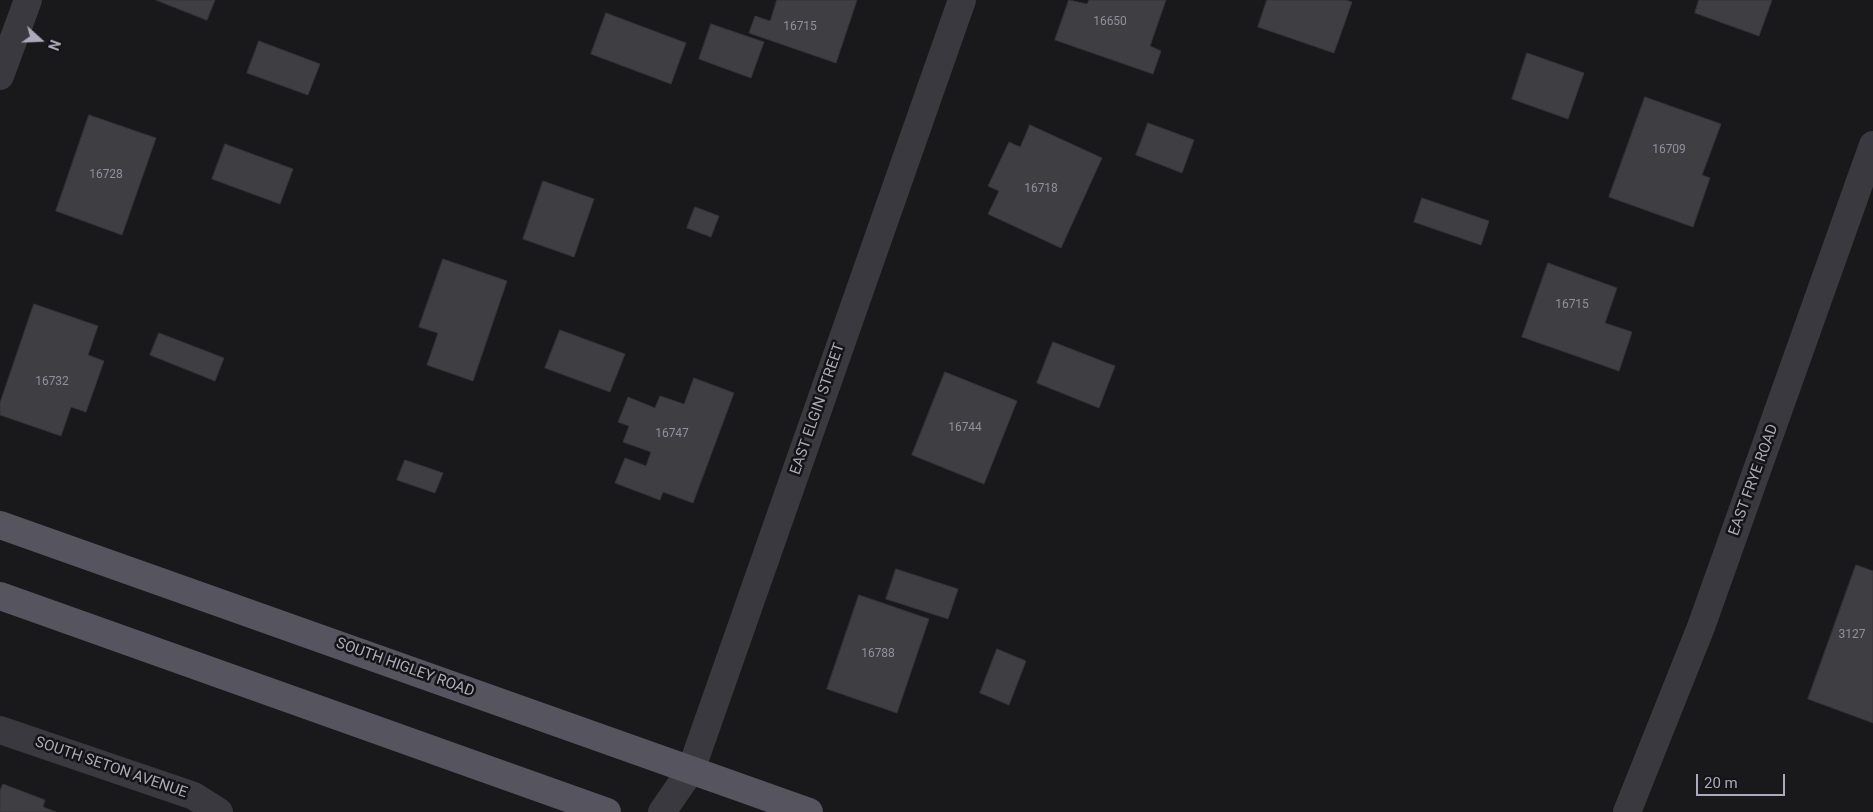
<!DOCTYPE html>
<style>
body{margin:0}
#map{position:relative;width:1873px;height:812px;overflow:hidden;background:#19191b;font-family:Roboto,sans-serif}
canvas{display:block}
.north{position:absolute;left:15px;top:15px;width:50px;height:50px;-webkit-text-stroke:4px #141416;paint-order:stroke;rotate:110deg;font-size:14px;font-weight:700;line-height:20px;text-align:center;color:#ababbb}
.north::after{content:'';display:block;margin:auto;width:18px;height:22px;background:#ababbb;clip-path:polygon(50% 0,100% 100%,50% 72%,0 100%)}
.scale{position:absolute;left:1696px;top:774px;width:89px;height:22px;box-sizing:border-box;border:2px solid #ababbb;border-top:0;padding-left:6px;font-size:15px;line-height:18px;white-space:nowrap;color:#ababbb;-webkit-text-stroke:4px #141416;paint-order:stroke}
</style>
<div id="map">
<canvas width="1873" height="812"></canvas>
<div class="north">N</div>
<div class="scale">20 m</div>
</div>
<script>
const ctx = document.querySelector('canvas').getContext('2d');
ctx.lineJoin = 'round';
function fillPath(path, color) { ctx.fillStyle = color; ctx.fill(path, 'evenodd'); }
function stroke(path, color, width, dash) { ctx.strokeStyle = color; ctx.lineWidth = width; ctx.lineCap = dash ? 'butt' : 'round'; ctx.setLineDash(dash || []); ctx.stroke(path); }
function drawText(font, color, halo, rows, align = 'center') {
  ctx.font = font + ' Roboto,sans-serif'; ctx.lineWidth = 5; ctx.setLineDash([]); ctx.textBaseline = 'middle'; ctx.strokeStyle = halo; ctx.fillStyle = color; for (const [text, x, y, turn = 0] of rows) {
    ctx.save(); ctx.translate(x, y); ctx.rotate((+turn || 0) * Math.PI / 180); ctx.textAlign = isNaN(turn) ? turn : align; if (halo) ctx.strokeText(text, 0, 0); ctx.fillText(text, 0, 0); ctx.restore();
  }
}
const building = new Path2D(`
 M156,0H215L207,20Z
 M777,0H857L836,63L749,33L755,16L770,21Z
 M1069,0L1087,4L1089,0H1166L1150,46L1161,51L1153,74L1055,40Z
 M1267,0H1345L1352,2L1334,53L1258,27Z
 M1699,0H1772L1759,36L1695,13Z
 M606,13L686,43L671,84L591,54Z
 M711,24L764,42L751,78L699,59Z
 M259,41L320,64L308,95L247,73Z
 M1527,53L1584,73L1568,119L1512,99Z
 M1645,97L1721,124L1702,175L1710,178L1693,227L1609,197Z
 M89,115L156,138L122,235L56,211Z
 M1148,123L1194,140L1182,173L1136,155Z
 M1030,125L1102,158L1061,248L988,214L999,191L988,186L1009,142L1020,147Z
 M225,144L293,169L280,204L212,179Z
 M543,181L594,199L574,257L523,239Z
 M1422,198L1489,221L1481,245L1414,222Z
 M695,207L719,216L711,237L687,228Z
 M443,259L507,281L473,381L427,365L438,333L419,327Z
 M1548,263L1617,288L1605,323L1632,332L1619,371L1522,337Z
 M34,304L98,326L88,355L104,361L86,412L71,407L61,436L0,415V403Z
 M560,330L625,354L610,392L545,368Z
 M159,333L224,358L215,381L150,355Z
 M1053,342L1115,366L1099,408L1037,383Z
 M945,372L1017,401L984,484L912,455Z
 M694,378L734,393L693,503L663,492L660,500L615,483L625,458L646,466L651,452L623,442L629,426L618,422L628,397L655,408L660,396L684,404Z
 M405,460L443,473L435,493L397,480Z
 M1856,565L1873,571V723L1808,699Z
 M896,569L958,589L948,619L886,599Z
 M859,595L929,619L897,713L827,689Z
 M997,649L1026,661L1009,705L980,693Z
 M3,784L45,800L43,807L56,812H0V791Z`);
const minor = new Path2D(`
 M0,76L28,0
 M0,730L194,796L219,812
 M662,812L691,770L962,0
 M1627,812L1701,627L1873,145`);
const major = new Path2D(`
 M0,525L809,812
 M0,596L607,812`);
const numberNames = [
 ["16650",1110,22],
 ["16715",800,27],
 ["16709",1669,150],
 ["16728",106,175],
 ["16718",1041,189],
 ["16715",1572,305],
 ["16732",52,382],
 ["16744",965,428],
 ["16747",672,434],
 ["3127",1852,635],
 ["16788",878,654]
];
const streetNames = [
 ["EAST ELGIN STREET",818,409,-71],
 ["EAST FRYE ROAD",1754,480,-70],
 ["SOUTH HIGLEY ROAD",405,668,20],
 ["SOUTH SETON AVENUE",111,768,19]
];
fillPath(building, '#3e3e43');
stroke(building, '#343337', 1);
stroke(minor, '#3a3940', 28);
stroke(major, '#56555f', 28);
drawText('12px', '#90909d', null, numberNames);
drawText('15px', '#ababbb', '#141416', streetNames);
</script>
